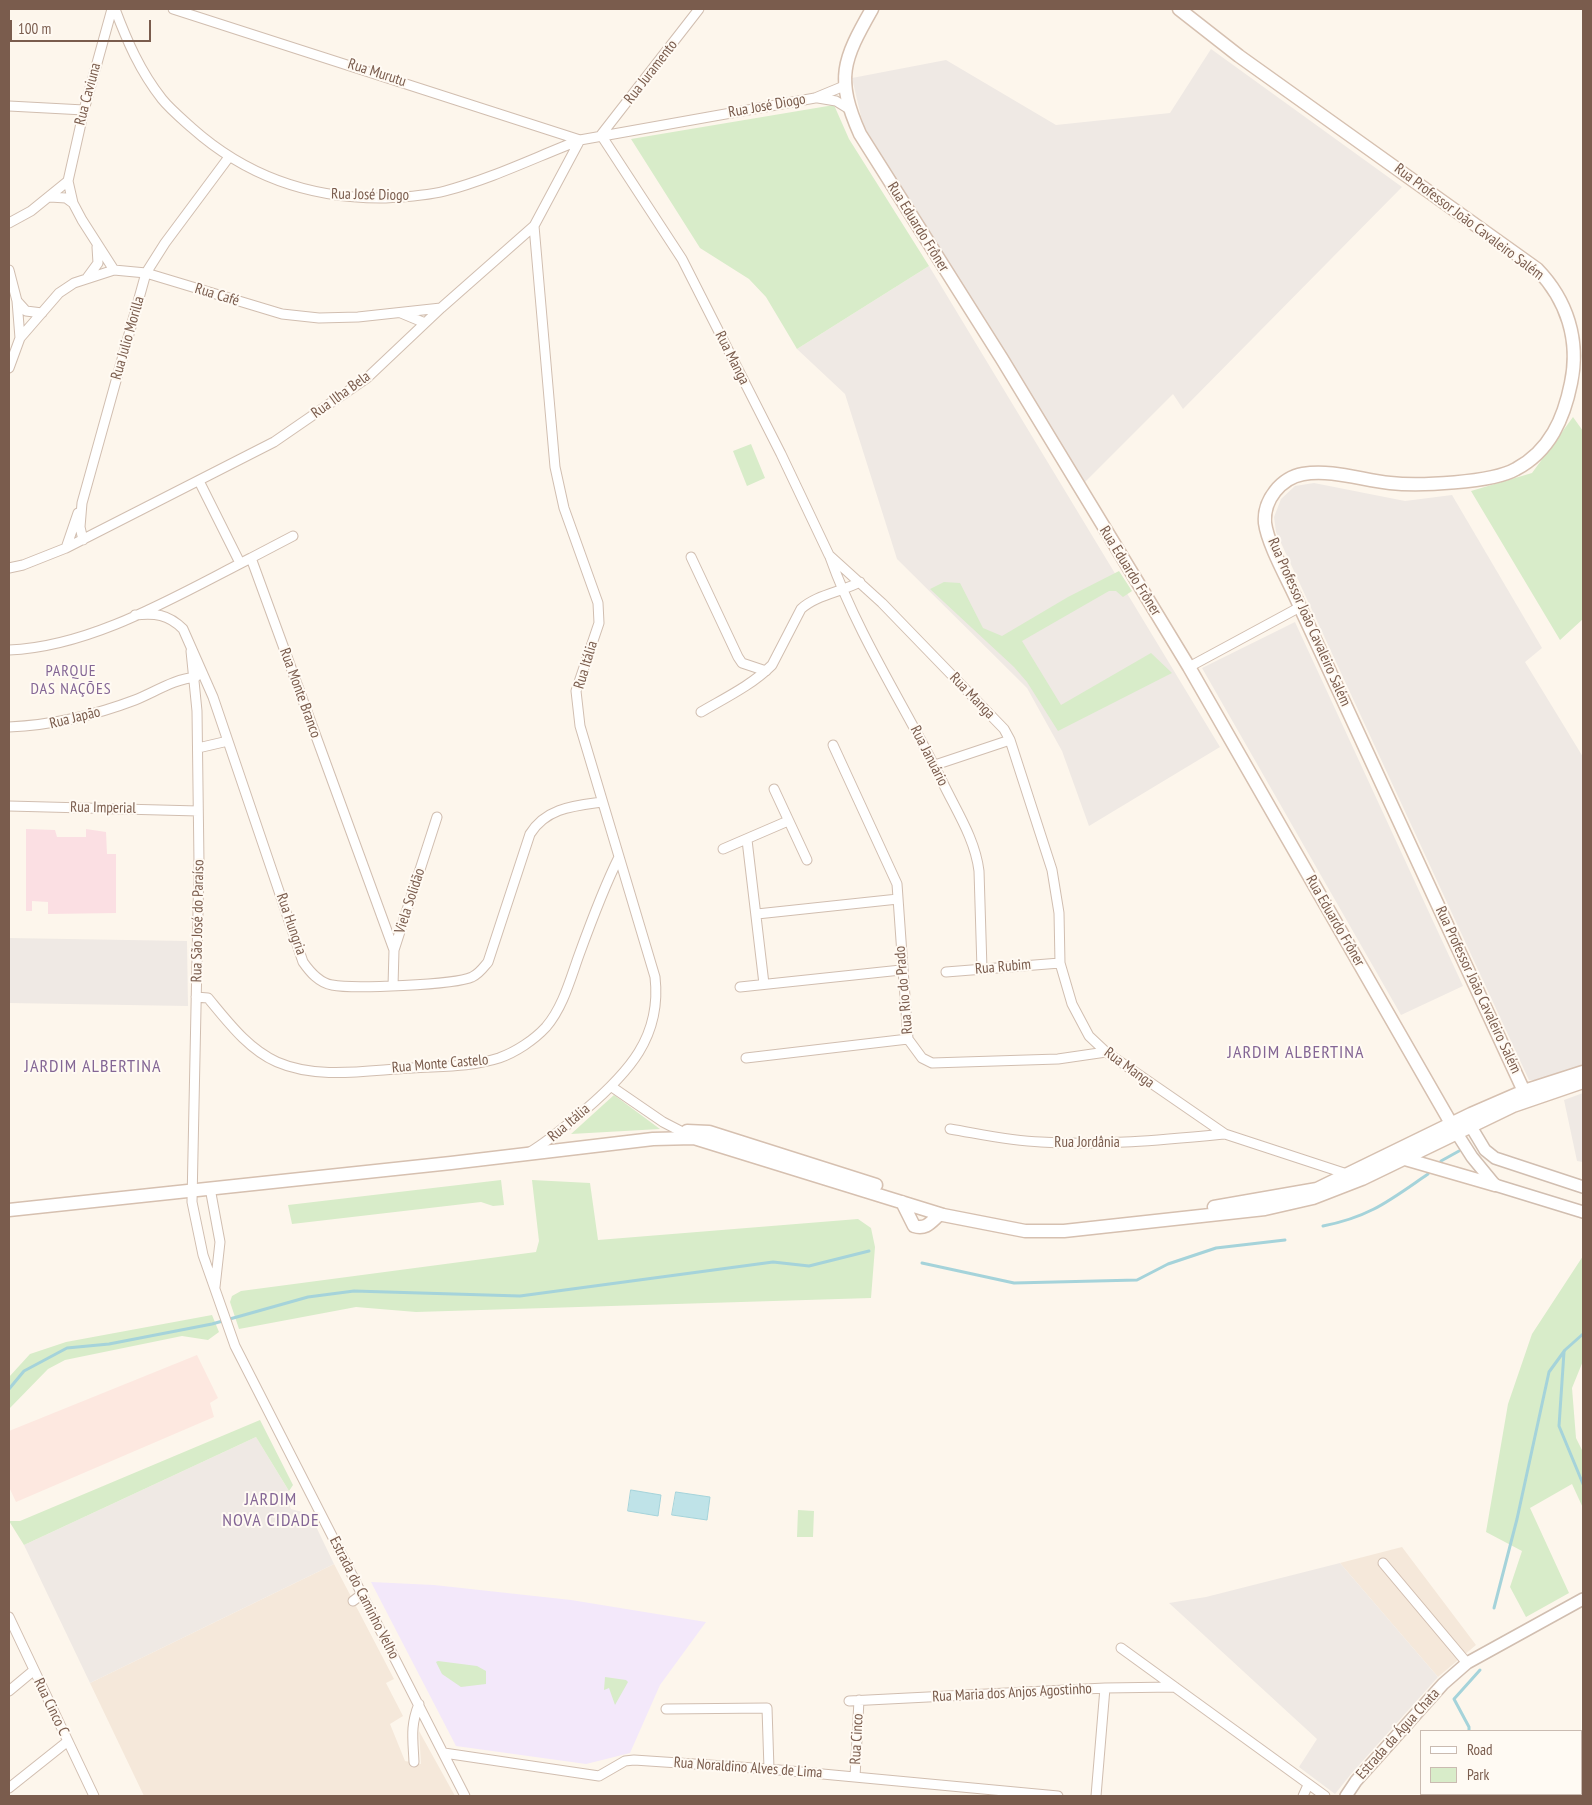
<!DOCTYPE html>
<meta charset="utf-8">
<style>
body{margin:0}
#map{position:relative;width:1592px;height:1805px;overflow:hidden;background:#fdf6ec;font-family:"PT Sans Narrow",sans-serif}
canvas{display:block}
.frame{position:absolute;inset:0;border:10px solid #7a5c4d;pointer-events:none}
.legend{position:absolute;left:1420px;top:1730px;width:162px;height:65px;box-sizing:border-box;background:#fffaf3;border:1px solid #cabbb1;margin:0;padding:6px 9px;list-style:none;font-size:15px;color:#7a5c4d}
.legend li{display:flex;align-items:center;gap:10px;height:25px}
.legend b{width:25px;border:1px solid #cabbb1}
.scale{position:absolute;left:10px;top:20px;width:141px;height:22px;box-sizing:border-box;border:2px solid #7a5c4d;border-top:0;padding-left:6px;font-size:15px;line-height:18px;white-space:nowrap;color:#7a5c4d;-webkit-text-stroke:4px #fffaf3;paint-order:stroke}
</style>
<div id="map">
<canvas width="1592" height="1805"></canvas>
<div class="frame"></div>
<ul class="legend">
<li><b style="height:6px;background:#fff"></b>Road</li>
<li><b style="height:14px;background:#d8ecc9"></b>Park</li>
</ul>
<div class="scale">100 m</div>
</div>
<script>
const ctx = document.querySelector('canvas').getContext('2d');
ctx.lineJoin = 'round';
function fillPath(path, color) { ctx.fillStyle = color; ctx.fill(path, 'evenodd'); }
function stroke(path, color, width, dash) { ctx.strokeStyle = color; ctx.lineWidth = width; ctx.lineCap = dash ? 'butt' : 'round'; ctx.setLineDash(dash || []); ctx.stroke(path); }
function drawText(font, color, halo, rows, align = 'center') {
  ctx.font = font + ' "PT Sans Narrow",sans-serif'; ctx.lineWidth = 4; ctx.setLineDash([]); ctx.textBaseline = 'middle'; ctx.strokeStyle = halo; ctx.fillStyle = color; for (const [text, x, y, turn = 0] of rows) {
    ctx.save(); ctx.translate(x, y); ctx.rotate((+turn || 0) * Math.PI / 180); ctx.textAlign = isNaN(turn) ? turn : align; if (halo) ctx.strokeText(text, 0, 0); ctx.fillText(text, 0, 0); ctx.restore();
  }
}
const residential = new Path2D(`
 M1402,1547L1476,1645L1438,1677L1340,1563Z
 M334,1564L394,1679L386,1683L403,1716L390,1724L405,1761L421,1764L419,1731L455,1796H144L90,1683Z`);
const commercial = new Path2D(`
 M197,1355L218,1398L210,1403L214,1417L16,1502L9,1487V1431Z`);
const industrial = new Path2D(`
 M1211,49L1402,187L1183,409L1173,394L1083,484L863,125L852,78L946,60L1056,125L1170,113Z
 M929,266L1220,747L1089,826L1062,751L1027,688L897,559L845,394L797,349Z
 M1314,483L1405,501L1452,495L1542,648L1525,662L1583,757V1069L1547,1080H1529L1276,532L1274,517L1281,499L1295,486Z
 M1295,622L1463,986L1401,1015L1202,668Z
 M9,938L187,941L188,1006L9,1003Z
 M1583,1093V1162L1577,1161L1564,1100Z
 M256,1437L292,1496L287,1499L291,1509L310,1514L334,1564L90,1683L24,1545Z
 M1340,1563L1438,1677L1351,1774L1335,1794L1299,1767L1317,1739L1169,1603L1206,1597Z`);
const education = new Path2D(`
 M371,1582L434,1585L571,1600L706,1622L660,1685L630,1753L586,1764L456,1746Z`);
const medical = new Path2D(`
 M26,829L55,830L57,837H86V829L106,832L107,854H116V913L48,914V902L32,901V911H26Z`);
const green = new Path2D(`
 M834,105L849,139L929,266L797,349L766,297L749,279L700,248L631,139Z
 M1573,417L1583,431V619L1560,640L1471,491L1532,473Z
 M751,444L765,478L747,486L733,451Z
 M1119,571L1132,591L1123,597L1116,591H1109L1022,641L1061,705L1151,653L1172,673L1058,731L1027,682L1014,667L930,589L944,582L960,583L983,628L1002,636L1068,597Z
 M614,1095L660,1129L571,1134Z
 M501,1180L504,1205L493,1206L481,1202L292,1224L288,1205Z
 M532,1180L590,1183L598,1240L858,1219L871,1228L875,1247L871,1298L416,1312L356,1307L239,1329L230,1302L232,1296L241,1291L536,1252L539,1241Z
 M1583,1256V1361L1572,1388L1576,1438L1583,1452V1508L1572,1484L1530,1508L1569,1593L1526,1617L1510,1587L1522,1551L1486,1532L1508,1404L1532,1334Z
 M212,1315L219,1332L208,1340L182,1336L65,1360L48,1369L9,1409V1377L30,1354L66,1342Z
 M260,1420L293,1485L289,1491L256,1437L24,1545L9,1521H20Z
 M798,1510L814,1511L813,1537H797Z
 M438,1661L477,1666L486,1671V1684L461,1687L442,1674L436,1662Z
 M605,1677L626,1680L628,1682L615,1705L609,1688L604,1690Z`);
const water = new Path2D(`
 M631,1490L661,1495L658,1516L628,1511Z
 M676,1492L710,1497L707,1520L672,1515Z`);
const stream = new Path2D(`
 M1441,1161L1459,1151
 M1323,1226C1370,1217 1390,1200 1428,1174
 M922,1263L1014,1283L1137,1280L1168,1264L1216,1248L1285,1240
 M1564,1352L1559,1426L1583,1484
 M9,1389L24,1371L67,1348L109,1344L212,1324L308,1297L354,1291L520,1296L773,1262L809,1266L869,1251
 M1494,1608L1517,1519L1549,1372L1565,1350L1583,1334
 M1469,1731V1727L1454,1699L1480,1670
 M1492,1794L1495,1796`);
const minor = new Path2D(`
 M112,9L84,110L68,181L73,203L82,220L114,270
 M115,9C127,41 140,71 162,99C170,109 182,119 192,128C247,177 311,199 385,198C405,197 426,196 445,191C491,179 536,157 580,140
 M173,9L580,140
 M818,98L836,101L849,109
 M9,106L84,110
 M601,135L682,259L781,454L829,555L882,603L1004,729L1010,740L1052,870L1059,913L1060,963L1072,1004L1089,1036L1106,1052L1225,1134L1350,1175
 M601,135L699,9
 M50,197L66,198L73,203
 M9,223L31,211L68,181
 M9,270L17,301L20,338
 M87,278L98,263L97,247
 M17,301L26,311L42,313
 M401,313L425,323
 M9,368L20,338L59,293L74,283L114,270L146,273L282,314L319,318L358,317L441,308
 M199,481L240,563
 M83,540L80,527L82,503L146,273L165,243L229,157
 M66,548L78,513
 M691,557L738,657L742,663L766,671
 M830,557C858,636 906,708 943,783C957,812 975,839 979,871L982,969
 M251,558L293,536
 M9,568L23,565L66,548L274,442L367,378L441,308L534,226L580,140L815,98L844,86
 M135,615C155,613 168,614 183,629L213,697L303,962C310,972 319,983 332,985C352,989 455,985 472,977C479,974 483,968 488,962L530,834C546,808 573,806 602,802
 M9,650C92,647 178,595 251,558L394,950
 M191,651L197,711L199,863L192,1202L203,1255L235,1346L465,1796
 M1189,667L1300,607
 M701,712C725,698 752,685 772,665L801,609C816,595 841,592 860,582
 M9,727C53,725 93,716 135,700C155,692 174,679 196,677
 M833,745L897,884L908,1039L922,1058L932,1063L1058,1059L1106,1052
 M198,748L228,741
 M935,765L1010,740
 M774,789L807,860
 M9,806L198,811
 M747,840L764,984
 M723,849L788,821
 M757,914L898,899
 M946,972L1060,963
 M393,986L394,950L437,817
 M740,987L901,970
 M196,997L208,998C228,1022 248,1049 277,1062C318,1080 369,1070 412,1068C441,1066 471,1067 499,1058C516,1052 534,1040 546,1027C563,1007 570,980 579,955C591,922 603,889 619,857
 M746,1058L908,1039
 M612,1087L663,1122L692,1137
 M950,1129C980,1134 1010,1141 1041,1142C1103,1146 1163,1140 1225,1134
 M530,1152C550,1140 567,1125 585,1110C628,1073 662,1037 655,977L580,726L576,691L599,623L598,603L564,508L555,467L534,226
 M210,1188L220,1242L215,1287
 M1383,1563L1467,1663
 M353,1601L361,1595
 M9,1617L94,1796
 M1121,1648L1325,1796
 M9,1691L33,1671
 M849,1701L1105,1688L1175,1687
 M666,1709L767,1708L769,1769
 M444,1753L599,1776L625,1761L634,1760L769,1769L1058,1796
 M414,1762C413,1739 410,1726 419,1704
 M855,1777L859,1700
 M9,1788L68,1741
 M1096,1796L1105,1688
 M1303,1796L1308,1785`);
const tertiary = new Path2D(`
 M1470,1125L1485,1150L1495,1158L1583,1187
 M1456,1132L1472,1157L1495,1185L1583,1212
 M1346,1796L1356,1781L1443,1684L1467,1663L1583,1599`);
const secondary = new Path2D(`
 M872,9C843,60 835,78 860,134L1002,359L1189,667L1456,1132
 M1179,9L1239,56L1537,269C1567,300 1580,340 1571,383C1564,418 1550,451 1516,469C1492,483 1418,486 1390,483C1362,480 1331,469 1303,474C1281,478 1263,500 1265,523C1268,546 1291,585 1300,607L1528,1100
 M687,1131L709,1132L876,1185
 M1405,1159L1495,1185
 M902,1202L914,1226C926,1230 931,1222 940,1214
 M1214,1207L1317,1189L1471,1114L1524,1091L1583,1072
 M9,1210L451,1163L653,1139L694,1138L943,1215L1025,1231H1064L1265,1209L1313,1198L1362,1179L1513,1106L1583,1082`);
const streetNames = [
 ["Rua Juramento",651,72,-52],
 ["Rua Murutu",377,73,18],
 ["Rua Caviuna",88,94,-75],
 ["Rua José Diogo",767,106,-10],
 ["Rua José Diogo",370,195,1],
 ["Rua Professor João Cavaleiro Salém",1469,222,37],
 ["Rua Eduardo Frôner",918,227,58],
 ["Rua Café",217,295,17],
 ["Rua Julio Morilla",128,338,-74],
 ["Rua Manga",732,358,63],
 ["Rua Ilha Bela",341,395,-36],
 ["Rua Eduardo Frôner",1130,571,58],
 ["Rua Professor João Cavaleiro Salém",1309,622,66],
 ["Rua Itália",586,665,-73],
 ["Rua Monte Branco",300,693,70],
 ["Rua Manga",972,696,46],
 ["Rua Japão",75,718,-14],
 ["Rua Januário",929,756,63],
 ["Rua Imperial",103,808,1],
 ["Viela Solidão",410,901,-72],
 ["Rua São José do Paraíso",198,921,-89],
 ["Rua Eduardo Frôner",1335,921,60],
 ["Rua Hungria",291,924,71],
 ["Rua Rubim",1003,967,-5],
 ["Rua Rio do Prado",904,990,-95],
 ["Rua Professor João Cavaleiro Salém",1478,990,65],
 ["Rua Monte Castelo",440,1064,-5],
 ["Rua Manga",1129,1068,36],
 ["Rua Itália",569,1123,-40],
 ["Rua Jordânia",1087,1143],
 ["Estrada do Caminho Velho",364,1598,63],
 ["Rua Maria dos Anjos Agostinho",1012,1693,-3],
 ["Rua Cinco C",51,1707,64],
 ["Estrada da Água Chata",1398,1734,-48],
 ["Rua Cinco",857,1739,-87],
 ["Rua Noraldino Alves de Lima",748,1768,4]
];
const neighbourhoodNames = [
 ["PARQUE",71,671],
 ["DAS NAÇÕES",71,689]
];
const quarterNames = [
 ["JARDIM ALBERTINA",1296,1053],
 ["JARDIM ALBERTINA",93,1067],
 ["JARDIM",271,1500],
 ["NOVA CIDADE",271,1521]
];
fillPath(residential, '#f5e8da');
fillPath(commercial, '#fde8e0');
fillPath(industrial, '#efe9e4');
fillPath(education, '#f3e8fa');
fillPath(medical, '#fbdfe3');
fillPath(green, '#d8ecc9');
fillPath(water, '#bfe3e8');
stroke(water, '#a5d3da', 1);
stroke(stream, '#a5d3da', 3);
stroke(minor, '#d1beb0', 11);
stroke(tertiary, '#d1beb0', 14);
stroke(secondary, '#d6c0b0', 15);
stroke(minor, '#fff', 9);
stroke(tertiary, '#fff', 11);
stroke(secondary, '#fff', 12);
drawText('15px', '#7a5c4d', '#fffaf3', streetNames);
ctx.letterSpacing = '1px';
drawText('16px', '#846695', '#fffaf3', neighbourhoodNames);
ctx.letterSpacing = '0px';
ctx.letterSpacing = '1px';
drawText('18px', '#846695', '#fffaf3', quarterNames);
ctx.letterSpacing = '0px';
</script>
